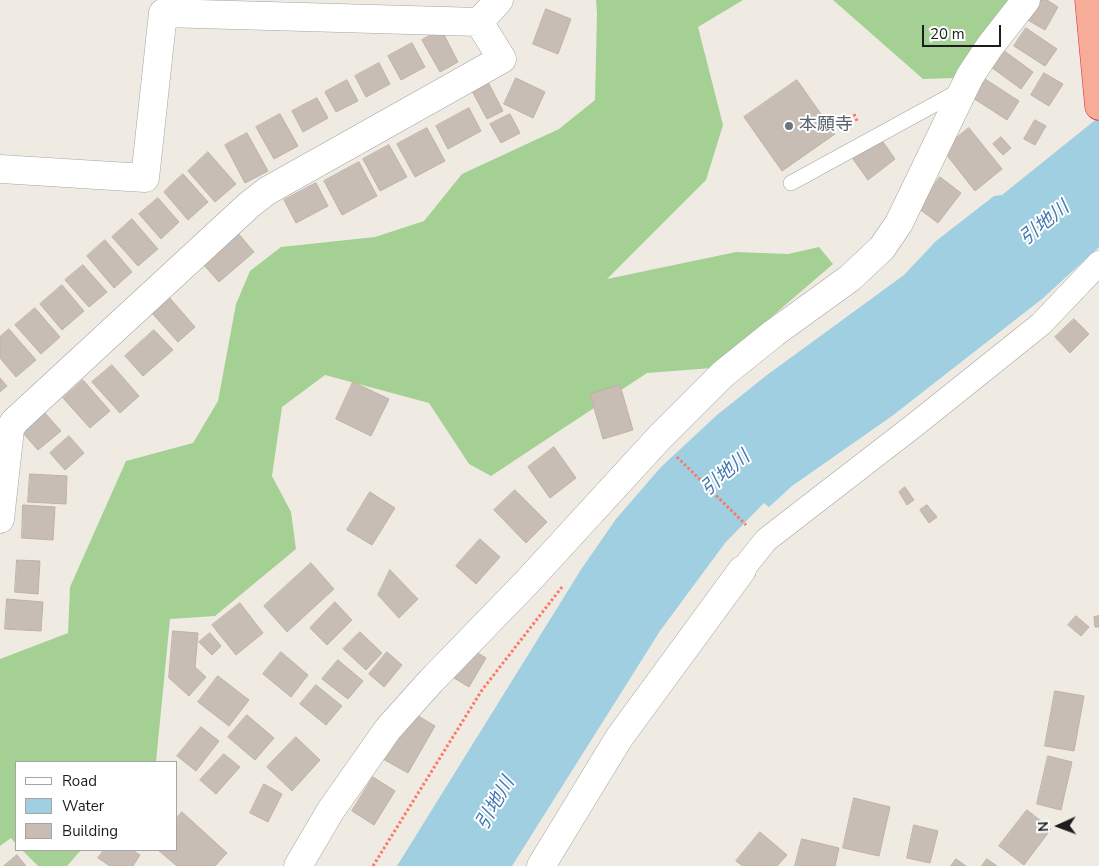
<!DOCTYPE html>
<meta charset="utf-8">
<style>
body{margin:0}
#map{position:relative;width:1099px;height:866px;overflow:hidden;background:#efebe2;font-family:"Nunito Sans",sans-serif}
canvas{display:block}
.legend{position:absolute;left:15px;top:761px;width:162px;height:90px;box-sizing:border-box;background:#fff;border:1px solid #a5a5a5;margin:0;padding:6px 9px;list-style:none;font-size:15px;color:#1d1d1d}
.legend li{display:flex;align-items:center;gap:10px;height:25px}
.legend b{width:25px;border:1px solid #a5a5a5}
.north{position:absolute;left:1034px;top:801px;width:50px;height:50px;-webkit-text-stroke:4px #fff;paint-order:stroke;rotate:268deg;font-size:14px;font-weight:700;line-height:20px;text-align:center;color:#1d1d1d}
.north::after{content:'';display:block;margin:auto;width:18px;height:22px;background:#1d1d1d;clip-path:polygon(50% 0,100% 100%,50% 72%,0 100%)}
.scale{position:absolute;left:922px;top:25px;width:79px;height:22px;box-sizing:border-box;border:2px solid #1d1d1d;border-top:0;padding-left:6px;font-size:15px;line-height:18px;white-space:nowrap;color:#1d1d1d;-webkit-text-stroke:4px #fff;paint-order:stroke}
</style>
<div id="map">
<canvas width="1099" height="866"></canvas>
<ul class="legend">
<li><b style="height:6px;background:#fff"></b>Road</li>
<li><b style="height:14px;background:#9fcfe0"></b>Water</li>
<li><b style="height:14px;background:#c7bdb5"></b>Building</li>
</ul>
<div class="north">N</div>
<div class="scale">20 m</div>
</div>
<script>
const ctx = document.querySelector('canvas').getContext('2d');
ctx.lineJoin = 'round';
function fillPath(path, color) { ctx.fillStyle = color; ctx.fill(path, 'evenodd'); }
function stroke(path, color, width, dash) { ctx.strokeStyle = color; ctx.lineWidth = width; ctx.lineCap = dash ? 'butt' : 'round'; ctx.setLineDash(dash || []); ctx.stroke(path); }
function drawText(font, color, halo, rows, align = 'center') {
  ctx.font = font + ' "Nunito Sans","Noto Sans JP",sans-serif'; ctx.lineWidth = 4; ctx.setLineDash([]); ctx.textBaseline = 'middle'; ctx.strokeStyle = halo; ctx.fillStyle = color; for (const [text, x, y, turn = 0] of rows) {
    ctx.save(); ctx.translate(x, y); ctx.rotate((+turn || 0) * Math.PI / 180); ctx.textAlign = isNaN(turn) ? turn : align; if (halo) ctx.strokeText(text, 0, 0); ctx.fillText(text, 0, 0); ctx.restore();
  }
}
const forest = new Path2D(`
 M596,0H743L698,27L723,125L706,180L607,279L736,252L788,254L819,247L833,264L712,368L647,373L491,476L469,464L429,403L325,375L282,407L272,476L291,512L296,549L215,616L170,619L156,762H16V844L11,838L0,846V659L68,633L70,587L126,461L193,443L218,401L236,304L250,271L281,247L375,237L424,221L462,174L559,129L595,100L597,13Z
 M833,0H1009L955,78L923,79Z
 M22,850H81L67,866H38Z`);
const water = new Path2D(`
 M1099,117V247L1042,299L892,416L792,486L769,507L764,503L725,543L660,631L512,866H397L582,568L616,519L661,467L717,415L767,375L904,275L936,241L994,196L1002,195Z`);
const building = new Path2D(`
 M1037,0H1047L1058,7L1045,30L1026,19Z
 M546,9L571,19L558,54L533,44Z
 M1026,28L1057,49L1045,66L1014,46Z
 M441,29L458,62L440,72L422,40Z
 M412,43L425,67L401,80L388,56Z
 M1003,50L1033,72L1021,89L991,67Z
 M379,63L390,84L366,97L355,76Z
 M1044,73L1063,84L1049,106L1031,95Z
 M516,78L545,92L533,118L504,104Z
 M985,79L1019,101L1007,120L973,98Z
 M347,80L358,101L336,112L325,92Z
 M797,80L835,134L782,171L744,117Z
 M488,82L503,111L487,119L472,91Z
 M317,98L328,118L303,132L292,111Z
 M469,108L481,131L448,149L436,126Z
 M280,114L298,146L274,159L256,127Z
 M510,114L520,133L501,143L490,124Z
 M1035,120L1046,126L1035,145L1024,139Z
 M427,128L445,161L415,177L397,144Z
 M969,128L1002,169L975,191L942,149Z
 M247,133L268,171L245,183L225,145Z
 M1001,137L1011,148L1003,155L993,144Z
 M881,139L895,159L868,180L853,159Z
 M389,145L407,177L380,191L363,159Z
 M208,152L236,184L215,202L188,171Z
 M359,162L377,196L342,215L324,181Z
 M183,174L208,202L188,220L164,192Z
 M940,177L961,193L938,223L918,208Z
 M316,183L328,206L296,223L284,200Z
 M158,198L179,222L161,239L139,214Z
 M132,219L158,249L138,266L112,237Z
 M237,232L254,252L219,282L202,263Z
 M105,240L132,272L114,288L87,256Z
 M83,265L107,292L89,307L65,280Z
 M62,285L84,311L62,330L40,304Z
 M169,297L195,327L178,342L151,312Z
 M35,308L60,337L41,354L15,325Z
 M1074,319L1089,334L1070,353L1055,337Z
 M9,329L36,360L16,377L0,358V337Z
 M154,330L173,350L143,376L125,356Z
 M112,365L139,396L120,413L92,382Z
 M0,378L7,386L0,392Z
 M83,380L110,411L90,428L63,398Z
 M353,382L389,399L371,436L336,419Z
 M620,385L633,430L603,439L590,394Z
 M44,412L61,431L38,450L22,432Z
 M69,436L84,453L65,470L50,453Z
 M554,447L576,478L550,498L528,467Z
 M30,474L67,476L66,504L28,502Z
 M905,487L914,500L907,505L899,492Z
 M515,490L547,522L526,543L494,510Z
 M370,492L395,508L372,545L347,530Z
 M23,505L55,507L53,540L22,538Z
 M927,505L937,517L929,523L920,510Z
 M480,539L500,557L476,584L456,566Z
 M17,560L40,561L38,594L15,592Z
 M311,563L334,589L287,632L264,606Z
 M390,570L418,599L399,618L378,595Z
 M7,599L43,602L41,631L5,629Z
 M335,602L352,620L327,645L310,628Z
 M240,603L263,633L236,655L212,625Z
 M1076,616L1089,627L1081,636L1068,625Z
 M1099,616V627H1095L1094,617Z
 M173,631L198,633L195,667L206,677L189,696L169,678Z
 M360,632L382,653L366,670L343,649Z
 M210,633L221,646L212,655L199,642Z
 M471,649L486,658L469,687L454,678Z
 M281,652L308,675L291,697L263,674Z
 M387,652L402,665L384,687L369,674Z
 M338,660L363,681L348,699L322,679Z
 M218,676L249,700L229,726L198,702Z
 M316,685L342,706L326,725L300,704Z
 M1055,691L1084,696L1074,751L1045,746Z
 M410,711L435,726L408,773L383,759Z
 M247,715L274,738L255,760L228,737Z
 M201,727L219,741L196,771L177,756Z
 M296,737L320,760L292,791L267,767Z
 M224,754L240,767L216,794L200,780Z
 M1048,756L1072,762L1061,810L1037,804Z
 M373,777L395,791L374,825L352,811Z
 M264,784L282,794L268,822L250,813Z
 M854,798L890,807L879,856L843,848Z
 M1027,810L1051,829L1024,865L999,846Z
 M182,812L227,853L215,866H177L158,850H176V819Z
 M914,825L938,831L930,863L907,858Z
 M760,832L787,855L777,866H743L736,861Z
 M802,839L839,848L835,866H795Z
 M104,850H132L140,855L133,866H110L98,858Z
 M17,855L26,866H4Z
 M956,859L966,866H951Z
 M987,859L997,866H982Z`);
const path = new Path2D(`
 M854,114L858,123
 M677,457L746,525
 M373,866L482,690L562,587`);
const service = new Path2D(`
 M791,183L961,90`);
const pedestrian = new Path2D(`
 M742,570L766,540L916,424L1041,324L1099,263`);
const minor = new Path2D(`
 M0,169L145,178L163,13L479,22
 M0,519L10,429L14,422L249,205L267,191L502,59L479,22L499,0
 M298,866L331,810L388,729L431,681L527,582L659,438L723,374L774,333L850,278L882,248L899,223L970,76L990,46L1026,0
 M541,866L619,738L742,570`);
const trunk = new Path2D(`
 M1089,0L1099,106`);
const markers = [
 [789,126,5,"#6b7280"]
];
const worshipNames = [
 ["本願寺",799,126]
];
const waterNames = [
 ["引地川",1045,224,-39],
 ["引地川",726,474,-41],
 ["引地川",496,804,-60]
];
fillPath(forest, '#a4d193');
fillPath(water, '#9fcfe0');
fillPath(building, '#c7bdb5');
stroke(building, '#c1b1a3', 1);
stroke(service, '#a4a4a4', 16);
stroke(pedestrian, '#a4a4a4', 25);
stroke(minor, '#a4a4a4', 29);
stroke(trunk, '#e41758', 29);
stroke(path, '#ff7763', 3, [2.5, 2.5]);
stroke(service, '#fff', 15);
stroke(pedestrian, '#fff', 24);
stroke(minor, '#fff', 28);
stroke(trunk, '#f6ac96', 28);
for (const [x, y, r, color] of markers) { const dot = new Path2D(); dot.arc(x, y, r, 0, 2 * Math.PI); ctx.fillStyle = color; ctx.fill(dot); stroke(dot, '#fff', 2); }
drawText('18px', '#5b616d', '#fff', worshipNames, 'left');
drawText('italic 19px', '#4378b3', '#fff', waterNames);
</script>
